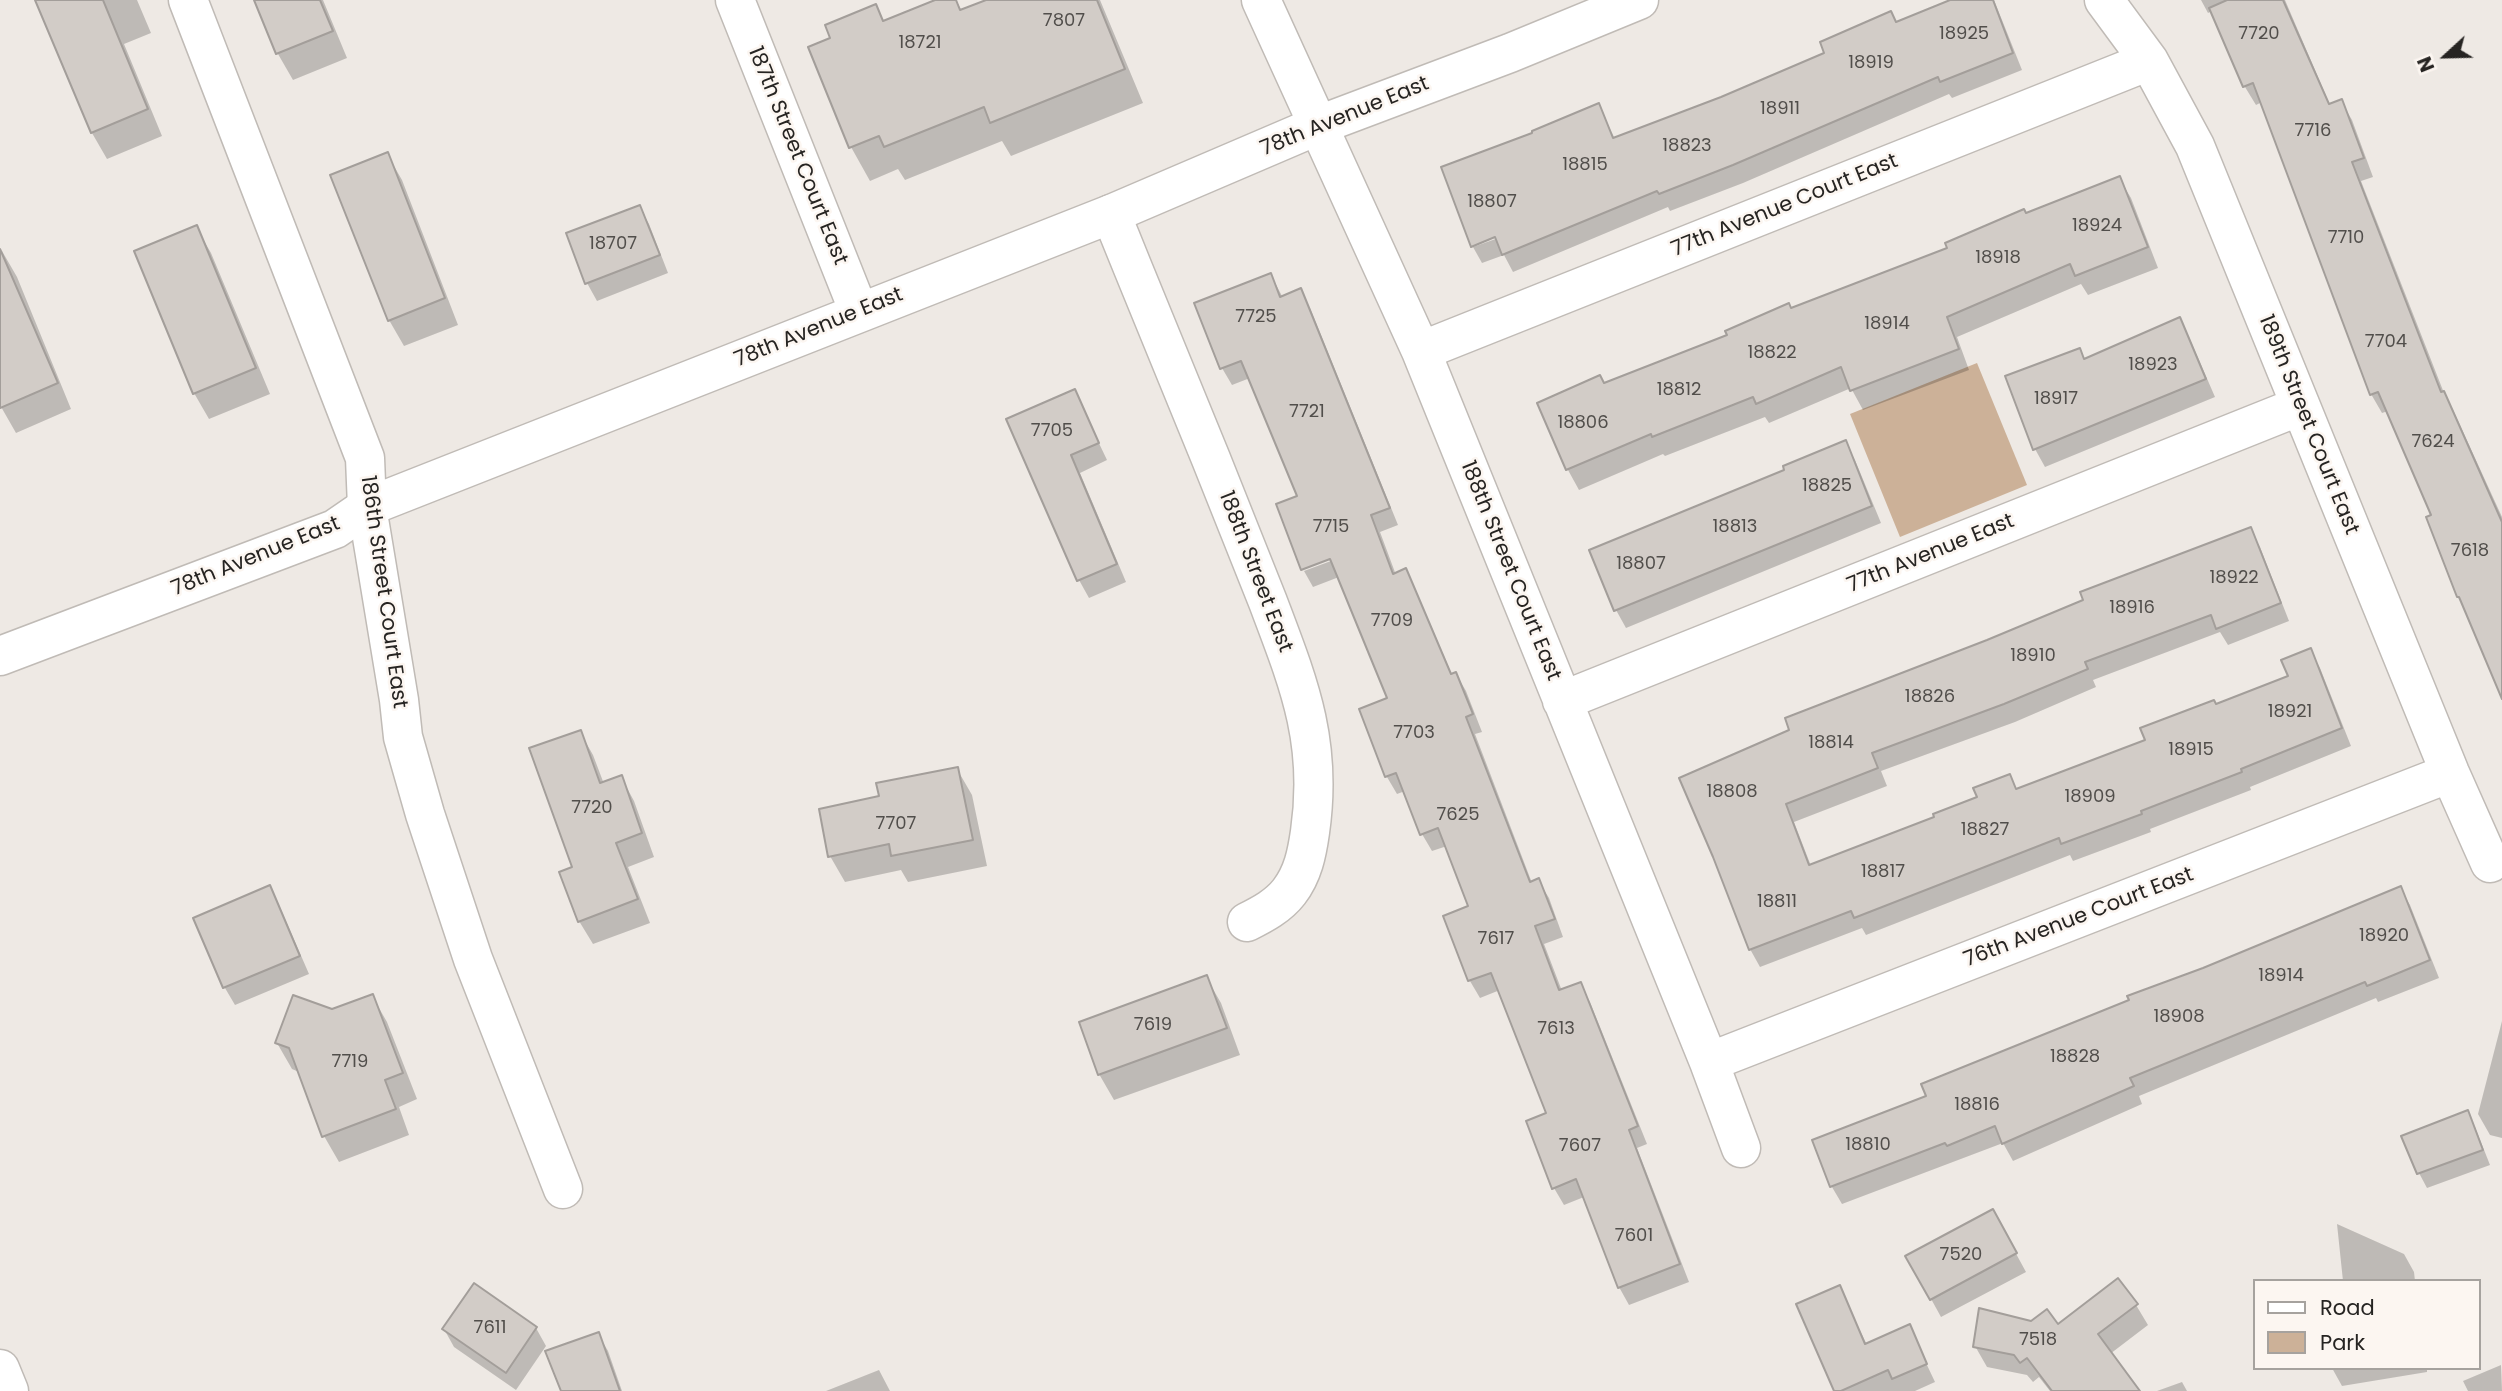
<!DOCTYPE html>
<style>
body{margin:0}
#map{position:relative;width:2502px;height:1391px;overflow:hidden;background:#eee9e4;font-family:Poppins,sans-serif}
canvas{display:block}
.legend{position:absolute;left:2253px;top:1279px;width:228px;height:91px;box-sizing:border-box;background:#fcf6f1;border:2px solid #a6a29e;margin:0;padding:9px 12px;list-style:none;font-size:21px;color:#262422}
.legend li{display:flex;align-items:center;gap:14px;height:35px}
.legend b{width:35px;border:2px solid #a6a29e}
.north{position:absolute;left:2411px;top:21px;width:70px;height:70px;-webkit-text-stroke:5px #fcf6f1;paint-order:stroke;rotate:248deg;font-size:19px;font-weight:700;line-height:28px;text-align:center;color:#262422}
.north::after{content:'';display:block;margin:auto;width:24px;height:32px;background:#262422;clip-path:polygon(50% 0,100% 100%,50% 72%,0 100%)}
</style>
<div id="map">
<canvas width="2502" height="1391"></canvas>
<ul class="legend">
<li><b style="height:9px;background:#fff"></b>Road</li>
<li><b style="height:19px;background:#ccb198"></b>Park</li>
</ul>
<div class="north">N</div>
</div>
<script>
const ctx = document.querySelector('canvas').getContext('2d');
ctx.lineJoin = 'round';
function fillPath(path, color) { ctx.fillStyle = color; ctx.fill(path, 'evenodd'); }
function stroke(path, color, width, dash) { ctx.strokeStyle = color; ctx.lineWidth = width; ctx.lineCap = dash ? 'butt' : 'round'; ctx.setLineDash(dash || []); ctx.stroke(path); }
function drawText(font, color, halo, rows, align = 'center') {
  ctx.font = font + ' Poppins,sans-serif'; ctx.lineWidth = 5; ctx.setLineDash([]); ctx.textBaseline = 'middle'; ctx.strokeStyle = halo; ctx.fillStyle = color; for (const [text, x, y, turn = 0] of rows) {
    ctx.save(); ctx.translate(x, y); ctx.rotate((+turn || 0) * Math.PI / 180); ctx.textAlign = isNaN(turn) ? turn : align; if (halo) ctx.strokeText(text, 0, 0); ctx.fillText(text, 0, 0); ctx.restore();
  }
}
const green = new Path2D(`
 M1977,363L2027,485L1900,537L1850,414Z`);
const shadow = new Path2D(`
 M36,0H137L151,33L124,44L162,136L107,159L92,133Z
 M256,0H323L347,58L293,80L278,54Z
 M940,0H956L962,11L990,0H1100L1143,103L1011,156L1002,141L905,180L898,169L870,181L851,147L832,39L875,6L884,22Z
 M1954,0H1994L2022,70L1952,98L1949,94L1743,183L1670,211L1668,207L1513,272L1504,255L1482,263L1473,247L1504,236L1535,134L1598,105L1615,139L1721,99Z
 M2201,0H2285L2330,105L2341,101L2352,120L2373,177L2361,181L2444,393L2454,412L2502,517V694L2467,613L2458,597L2433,516L2388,411L2382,413L2371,394L2262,102L2256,105L2245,87L2212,11L2208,13Z
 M387,154L402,180L458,325L404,346L389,320Z
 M2119,178L2131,198L2158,268L2088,295L2081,284L1957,337L1969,370L1863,410L1851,388L1769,423L1765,417L1665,456L1663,454L1579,490L1568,470L1539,403L1604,385L1950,249L2026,215Z
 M639,207L649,224L668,273L597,301L587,283Z
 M196,227L211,253L270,394L209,419L194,393Z
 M0,251H2L17,277L71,409L16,433L0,405Z
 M1271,275L1283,298L1300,291L1310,308L1398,525L1380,532L1396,575L1405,571L1415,588L1452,675L1456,674L1466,691L1482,732L1475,734L1532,883L1538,880L1549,898L1563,937L1544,944L1562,991L1580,984L1590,1002L1647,1144L1637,1148L1689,1282L1629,1305L1619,1287L1584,1197L1564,1205L1554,1188L1548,1114L1500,990L1480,998L1470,981L1445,917L1470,907L1447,846L1432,851L1422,834L1405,791L1397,794L1387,777L1361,710L1390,699L1339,577L1313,587L1304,571L1339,558L1300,497L1250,378L1232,385L1222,368Z
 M2179,319L2189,337L2215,397L2045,467L2035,449L2079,350L2085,360Z
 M1074,391L1107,460L1080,473L1126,582L1089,598L1079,580L1008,420Z
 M1845,442L1855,460L1881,523L1626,628L1616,610L1591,551L1786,471Z
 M2250,529L2260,547L2289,621L2228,645L2220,632L2093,680L2096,687L2015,722L1881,771L1887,786L1794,822L1811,866L1936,818L1979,798L2009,776L2017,790L2148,742L2216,706L2290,677L2310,650L2320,668L2351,746L2250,787L2251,790L2150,829L2151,832L2073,861L2070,855L1866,935L1862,928L1760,967L1750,949L1682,778L1987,642Z
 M580,732L593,755L604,784L621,777L634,801L654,857L628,867L650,923L593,944L579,921L574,868Z
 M957,769L972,795L987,866L908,882L901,870L845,882L830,856L881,798Z
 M269,887L279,905L309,974L235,1005L225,988L196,919Z
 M2400,888L2410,905L2439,978L2378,1002L2376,998L2139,1096L2142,1104L2013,1161L2003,1143L1842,1204L1832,1187L1814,1141L1928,1097L2203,970Z
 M1206,977L1221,1003L1240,1055L1114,1100L1099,1074Z
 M372,996L387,1022L417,1099L399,1107L409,1135L339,1162L324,1136L299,1072L292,1069L277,1043L332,1011Z
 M2502,1021V1138L2490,1135L2478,1114Z
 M2467,1112L2475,1127L2490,1165L2427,1188L2419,1173Z
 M2337,1224L2404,1254L2414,1272L2415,1281H2343Z
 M2002,1228L2026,1272L1941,1317L1908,1257Z
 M1839,1287L1867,1345L1909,1327L1935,1382L1915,1391H1836Z
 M2136,1305L2148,1325L2110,1354L2138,1391H2050L2039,1377L2033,1382L2027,1375L1987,1367L1975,1346Z
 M536,1328L546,1346L516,1390L454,1347L444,1329Z
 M598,1334L608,1351L622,1391H562Z
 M2501,1365L2502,1391H2468L2463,1381Z
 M2427,1368V1372L2342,1386L2332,1368Z
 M879,1370L890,1391H826Z
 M2182,1382L2187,1391H2157Z`);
const building = new Path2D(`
 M35,0H103L148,109L91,133Z
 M254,0H320L333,31L276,54Z
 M935,0H956L960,10L986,0H1097L1125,69L990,123L984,107L884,147L879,136L849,148L808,47L830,38L825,25L876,4L883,21Z
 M1950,0H1993L2013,53L1940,82L1938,77L1733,165L1659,194L1657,191L1502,255L1495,237L1471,247L1441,167L1532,133V131L1599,103L1613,138L1721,97L1824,53L1820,42L1891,11L1896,22Z
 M2227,0H2283L2329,104L2342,99L2364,158L2352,162L2441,392L2444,391L2502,522V699L2459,597H2457L2426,517L2431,515L2378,392L2370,395L2253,83L2243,87L2209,8Z
 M388,152L445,298L388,321L330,175Z
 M2120,176L2148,247L2075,276L2070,264L1947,317L1959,349L1850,391L1841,367L1756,404L1753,397L1652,437L1651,434L1566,470L1537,403L1600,375L1604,383L1727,335L1725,331L1789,303L1791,308L1947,248L1945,243L2024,209L2026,213Z
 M640,205L660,255L585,284L566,233Z
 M197,225L256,368L193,394L134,251Z
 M0,249L58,383L0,408Z
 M1271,273L1280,297L1301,288L1390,508L1371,515L1393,574L1406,568L1451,674L1456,672L1473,714L1466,717L1530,882L1539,878L1555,919L1535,926L1559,990L1581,982L1638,1126L1629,1130L1680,1264L1618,1288L1576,1179L1552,1189L1526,1121L1546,1113L1491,973L1468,981L1443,916L1468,906L1438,828L1420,835L1396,773L1385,777L1359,709L1387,698L1330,559L1301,570L1276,504L1297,496L1241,361L1220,369L1194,303Z
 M2180,317L2206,379L2033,450L2005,376L2080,348L2084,359Z
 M1075,389L1099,443L1071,455L1117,564L1077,581L1006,419Z
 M1846,440L1872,506L1614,611L1589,550L1784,470L1783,466Z
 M2251,527L2281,603L2216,629L2211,615L2085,662L2088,669L2004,704L1872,753L1878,768L1786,804L1809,865L1934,817L1933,814L1977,797L1973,788L2010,774L2016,789L2145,740L2140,728L2214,700L2216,704L2288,676L2281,660L2311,648L2342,728L2241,769L2242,772L2141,811L2142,814L2061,844L2059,838L1854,918L1851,911L1749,950L1713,857L1679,778L1789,730L1785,718L1987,640L2083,600L2080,592Z
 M581,730L600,783L622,775L642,833L616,843L638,899L578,922L559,872L572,867L529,748Z
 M958,767L973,840L891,856L889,844L828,857L819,809L879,796L876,783Z
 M270,885L300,956L223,988L193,918Z
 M2401,886L2430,960L2367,986L2365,982L2130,1078L2134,1086L2002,1144L1995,1126L1947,1146L1945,1143L1830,1187L1812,1140L1926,1096L1921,1084L2129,1000L2127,996L2203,968Z
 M1207,975L1227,1028L1098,1075L1079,1022Z
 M373,994L403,1073L385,1080L396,1109L322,1137L289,1048L275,1043L293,995L332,1009Z
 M2468,1110L2483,1150L2417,1174L2401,1136Z
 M1993,1209L2017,1253L1930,1300L1905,1256Z
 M2118,1278L2138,1304L2098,1334L2140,1391H2052L2027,1358L2020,1363L2014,1355L1973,1347L1979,1308L2031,1321L2047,1309L2058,1324Z
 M474,1283L537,1327L506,1373L442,1329Z
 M1840,1285L1865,1344L1910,1324L1927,1364L1892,1379L1888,1370L1841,1391H1834L1796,1304Z
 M599,1332L620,1391H561L545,1351Z`);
const street = new Path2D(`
 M188,0L365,458L367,507L399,700L403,737L425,814L473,959L563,1189
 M735,0L859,312
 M1261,0L1421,351L1709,1062L1741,1148
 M2104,0L2149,61L2195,146L2450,773L2490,863
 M1111,214C1144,296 1178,378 1211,459C1230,507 1249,554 1268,602C1299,684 1323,742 1310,832C1307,853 1303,874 1289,892C1278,906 1263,914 1247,922
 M1421,351L2149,61
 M1562,701L2300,406
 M1709,1062L2450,773
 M0,1369L9,1391`);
const secondary = new Path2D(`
 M0,656L335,529L367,507L1111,214L1319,125L1510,53L1639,0`);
const numberNames = [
 ["7807",1064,21],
 ["18925",1964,34],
 ["7720",2259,34],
 ["18721",920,43],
 ["18919",1871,63],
 ["18911",1780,109],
 ["7716",2313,131],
 ["18823",1687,146],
 ["18815",1585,165],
 ["18807",1492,202],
 ["18924",2097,226],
 ["7710",2346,238],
 ["18707",613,244],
 ["18918",1998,258],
 ["7725",1256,317],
 ["18914",1887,324],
 ["7704",2386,342],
 ["18822",1772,353],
 ["18923",2153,365],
 ["18812",1679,390],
 ["18917",2056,399],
 ["7721",1307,412],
 ["18806",1583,423],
 ["7705",1052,431],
 ["7624",2433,442],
 ["18825",1827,486],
 ["7715",1331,527],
 ["18813",1735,527],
 ["7618",2470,551],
 ["18807",1641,564],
 ["18922",2234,578],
 ["18916",2132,608],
 ["7709",1392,621],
 ["18910",2033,656],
 ["18826",1930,697],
 ["18921",2290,712],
 ["7703",1414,733],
 ["18814",1831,743],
 ["18915",2191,750],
 ["18808",1732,792],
 ["18909",2090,797],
 ["7720",592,808],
 ["7625",1458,815],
 ["7707",896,824],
 ["18827",1985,830],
 ["18817",1883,872],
 ["18811",1777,902],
 ["18920",2384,936],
 ["7617",1496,939],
 ["18914",2281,976],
 ["18908",2179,1017],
 ["7619",1153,1025],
 ["7613",1556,1029],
 ["18828",2075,1057],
 ["7719",350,1062],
 ["18816",1977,1105],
 ["18810",1868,1145],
 ["7607",1580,1146],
 ["7601",1634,1236],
 ["7520",1961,1255],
 ["7611",490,1328],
 ["7518",2038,1340]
];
const streetNames = [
 ["78th Avenue East",1345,117,-22],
 ["187th Street Court East",797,156,68],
 ["77th Avenue Court East",1785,206,-22],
 ["78th Avenue East",819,328,-22],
 ["189th Street Court East",2308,425,68],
 ["77th Avenue East",1931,554,-22],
 ["78th Avenue East",256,557,-22],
 ["188th Street Court East",1510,571,68],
 ["188th Street East",1255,572,69],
 ["186th Street Court East",383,592,82],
 ["76th Avenue Court East",2079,918,-21]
];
fillPath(green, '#ccb198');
fillPath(shadow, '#0003');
fillPath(building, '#d2ccc7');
stroke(building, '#a39e9a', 2);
stroke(street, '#c0bbb6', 41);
stroke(secondary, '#c0bbb6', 41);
stroke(street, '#fff', 38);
stroke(secondary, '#fff', 38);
drawText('18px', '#514e4b', null, numberNames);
drawText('21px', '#262422', '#fcf6f1', streetNames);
</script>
